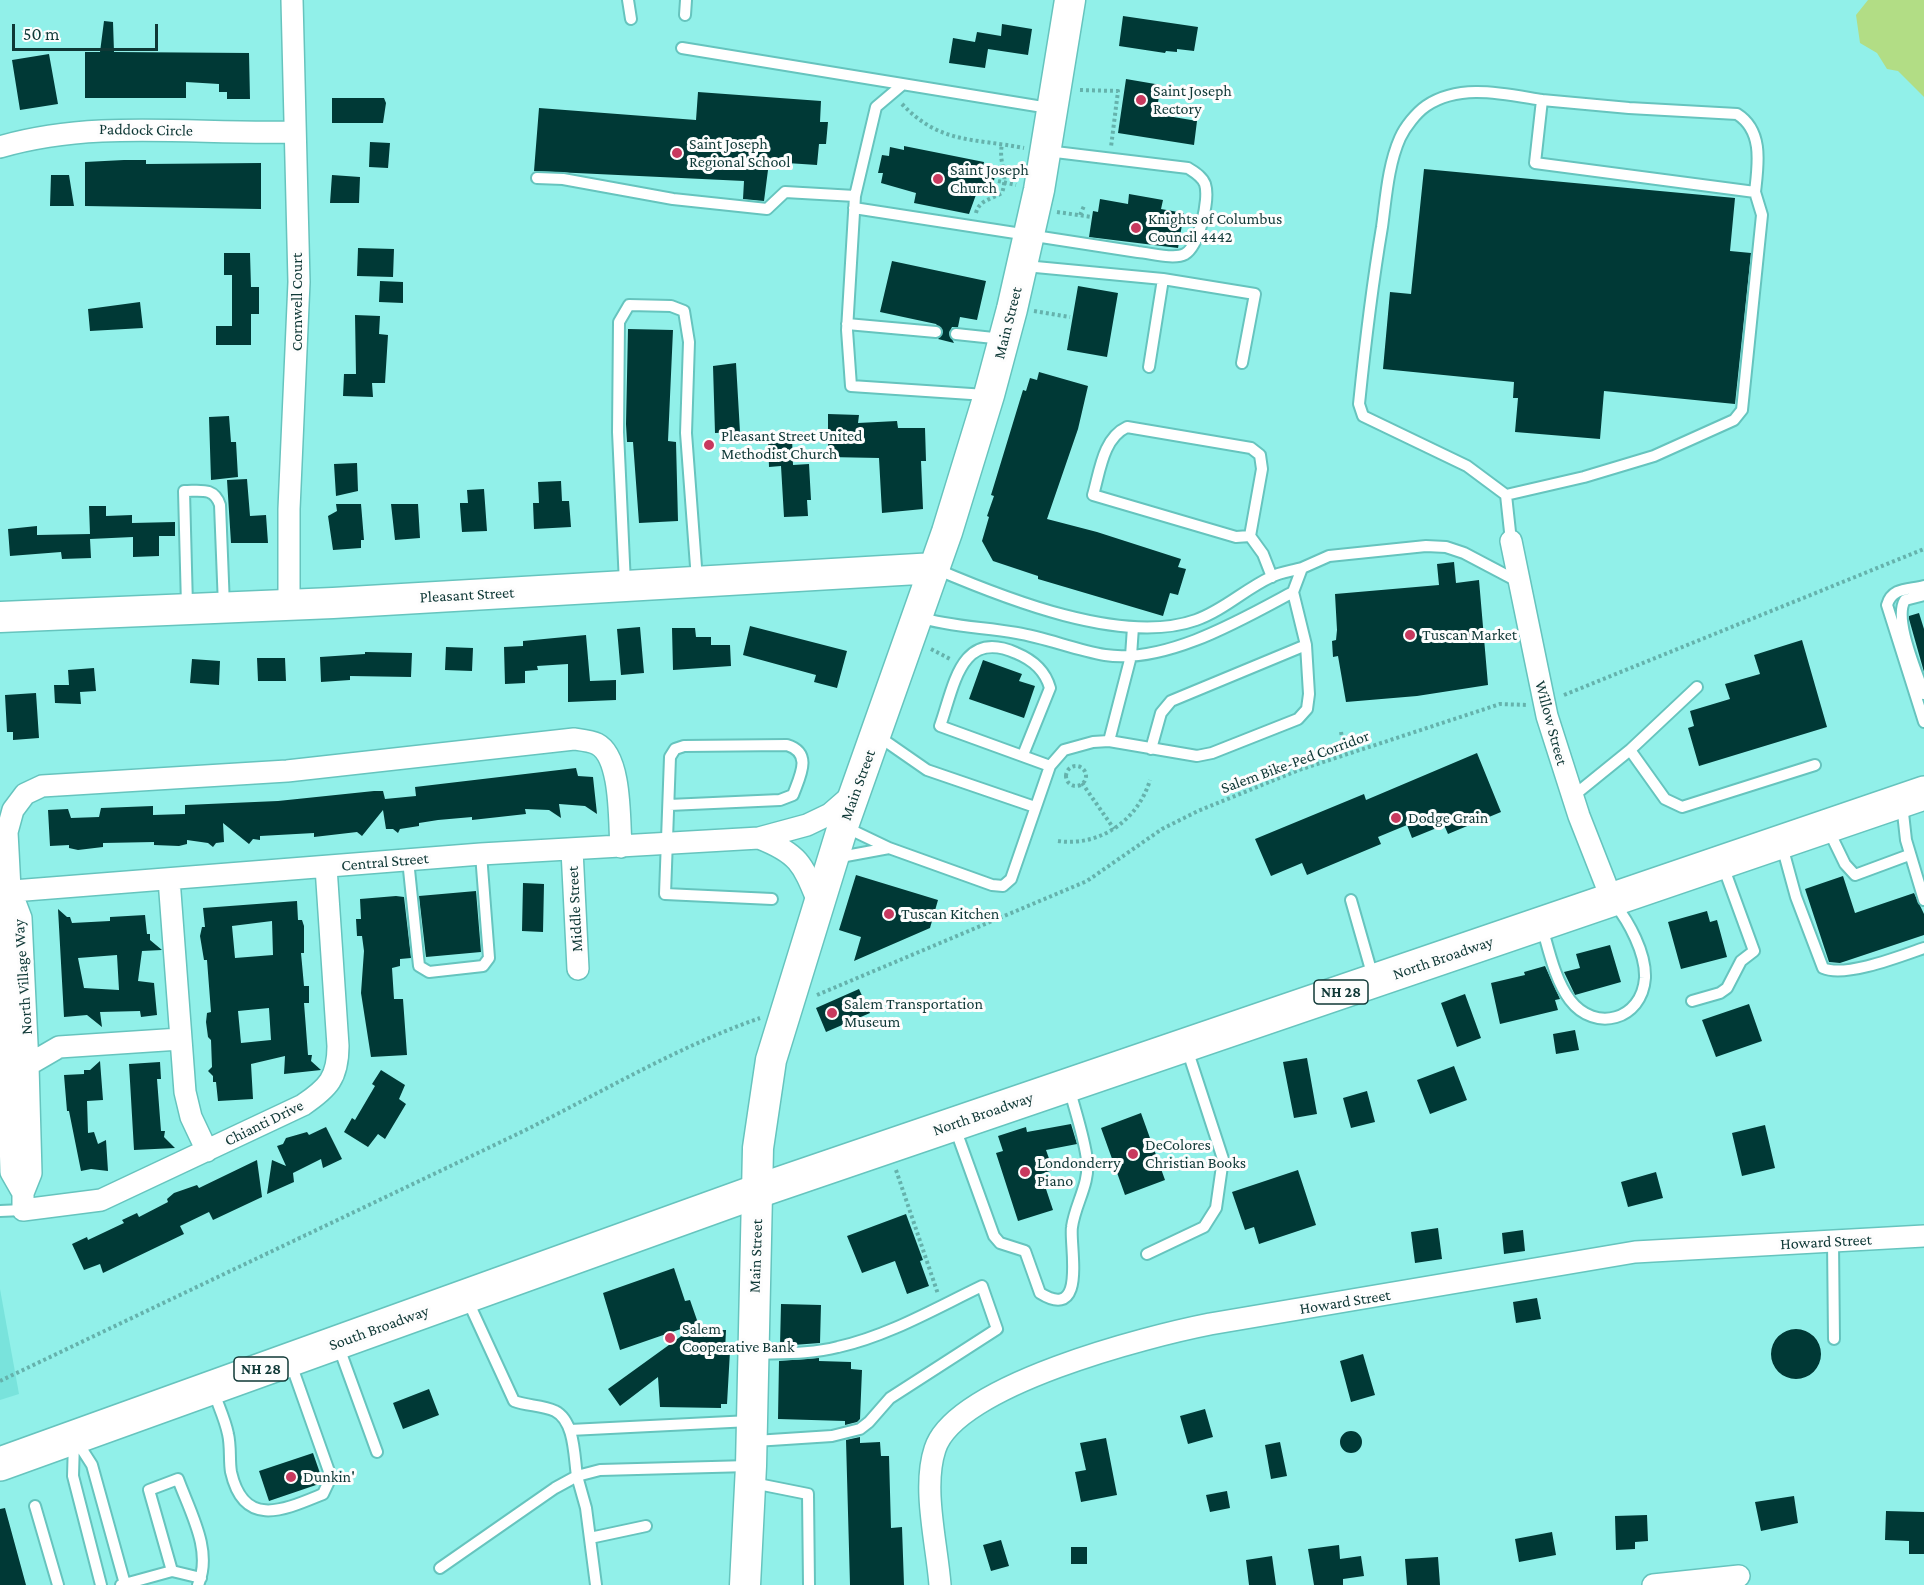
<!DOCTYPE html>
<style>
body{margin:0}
#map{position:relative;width:1924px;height:1585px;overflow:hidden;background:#91f0e9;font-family:"Crimson Pro",serif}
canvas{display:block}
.scale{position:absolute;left:12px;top:24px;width:146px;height:27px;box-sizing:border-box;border:3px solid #0f3836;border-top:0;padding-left:8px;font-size:18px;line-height:21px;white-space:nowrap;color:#0f3836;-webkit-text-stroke:4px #fdfdfd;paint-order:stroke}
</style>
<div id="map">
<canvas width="1924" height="1585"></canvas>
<div class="scale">50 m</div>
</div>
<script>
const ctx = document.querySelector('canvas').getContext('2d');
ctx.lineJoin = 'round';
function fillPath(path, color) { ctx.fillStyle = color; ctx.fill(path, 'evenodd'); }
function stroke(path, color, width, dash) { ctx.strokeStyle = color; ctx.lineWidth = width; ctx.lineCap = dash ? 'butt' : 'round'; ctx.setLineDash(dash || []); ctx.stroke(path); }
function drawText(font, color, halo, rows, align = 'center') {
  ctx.font = font + ' "Crimson Pro",serif'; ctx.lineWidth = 6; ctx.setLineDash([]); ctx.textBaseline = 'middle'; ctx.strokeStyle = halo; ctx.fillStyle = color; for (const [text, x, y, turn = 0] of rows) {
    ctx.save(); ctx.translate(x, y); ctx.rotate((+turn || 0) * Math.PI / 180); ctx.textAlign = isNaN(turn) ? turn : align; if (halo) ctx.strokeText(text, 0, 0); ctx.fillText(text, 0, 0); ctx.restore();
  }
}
const built = new Path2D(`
 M0,1289L19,1394L0,1400Z`);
const green = new Path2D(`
 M1868,0H1924V97L1898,71L1887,69L1877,53L1860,43L1856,15Z`);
const building = new Path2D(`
 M1123,16L1198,27L1194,51L1177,49V52L1166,51L1165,53L1119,46Z
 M104,21L113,22L114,52L249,53L250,99H227V92H219V84L186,82V98H85V52H100Z
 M1002,24L1032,29L1028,55L988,49L985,68L949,63L953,38L975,42L977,32L1001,36Z
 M49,54L58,104L20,110L12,60Z
 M1126,79L1161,85L1156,114L1197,121L1194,145L1118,133Z
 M698,92L821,101L820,122H828L826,144H819L817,165L772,162L771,170H768L764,201L743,199L744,181L534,171L539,108L696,120Z
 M332,98H384L386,103L383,123H332Z
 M370,142L390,143L388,168L369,167Z
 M904,146L984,162L982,173L995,176L991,194L977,192L969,214L914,203L916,193L881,183L883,173H878L882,155L889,156L890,147L904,150Z
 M124,160H146V164L261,163V209L85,206V162Z
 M1424,169L1735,198L1730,251L1751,253L1735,404L1604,391L1600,439L1515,432L1518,398H1513L1514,382L1383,369L1390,292L1411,294Z
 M51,175H69L74,206H50Z
 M332,175L360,177L359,203H330Z
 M1129,194L1163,200L1161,209L1184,213L1178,248L1089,237L1093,211L1098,212L1100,199L1128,204Z
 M358,248L394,249L393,277L357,276Z
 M224,253H250L251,287H259V314H251V345H216V326H232V275H224Z
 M892,261L986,281L977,320L960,317L958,327H952L949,333L954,343L938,339L943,332L936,324L880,312Z
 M380,281L403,282V303L379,302Z
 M1078,286L1118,293L1107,357L1067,350Z
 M140,302L143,328L90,331L88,309Z
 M355,315L380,316L379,334L388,335L385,383H372L373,397L343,396L344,374H356Z
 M628,329L673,330L668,441L676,442L678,521L639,523L633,442H627L626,424Z
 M736,363L740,432L715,433L713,366Z
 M1039,372L1088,386L1078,429L1047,519L1097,532L1181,559L1178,567L1186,569L1178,595L1170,593L1163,616L1038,579V576L993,561L982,541L989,517L987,516L994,496L991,495L1023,390L1026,391L1030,378L1037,380Z
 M828,414L859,415L858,423L897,421L898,428H925L926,461H921L923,509L882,513L879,458L828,457Z
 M229,416L231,442H236L238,477L211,480L209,417Z
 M792,437L793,465L809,464L811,500H807L808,516L784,517L781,466L769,467L768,438Z
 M357,463L358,491L336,496L334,464Z
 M247,479L250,516L266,515L268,543H231L227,480Z
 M561,481L562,501H569L571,527L534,529L533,503H539L538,482Z
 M484,489L487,531L462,532L460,506V503H468L467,490Z
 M336,504H361L364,540H361V548L333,550L328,516L337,511Z
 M391,504H418L420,538L395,540Z
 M89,506H106V516L132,515V523L175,522V536H159V556L133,557V537L90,539L91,558L62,559L61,552L10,556L8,529L37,526V535L90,534Z
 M1454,562L1456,583L1479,580L1488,685L1417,696L1346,702L1338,656L1333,657L1332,641L1336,640L1337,630L1335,594L1439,585L1437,564Z
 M1919,613L1924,629V672L1909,619V616Z
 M750,626L847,651L837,688L814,682L816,675L743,655Z
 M640,627L644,673L621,675L617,629Z
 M672,628H695L696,637H711V645H730L731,666L673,670Z
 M586,635L590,681L616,680V700L568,702V664L537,666L538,670L525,671V683L505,684L504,647L523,646V641Z
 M1802,640L1827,727L1699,766L1688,728L1694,726L1690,711L1730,699L1725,684L1760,674L1754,655Z
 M446,647L473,648L472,671L445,670Z
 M365,652L412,653L411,677L350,676V680L321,682L320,657L365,654Z
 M257,658H285L286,681H258Z
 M192,659L220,661L219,685L190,683Z
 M983,660L1022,674L1019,681L1035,686L1024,718L969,699Z
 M94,668L96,691L80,692L81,704L55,703L54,685H69L68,670Z
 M36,693L39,738L13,740V732H7L5,695Z
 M1477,753L1501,812L1448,834L1444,825L1412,838L1407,825L1378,837L1381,844L1307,875L1302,863L1271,876L1255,839L1364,794L1366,800Z
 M576,768L578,776L593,777L597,814L585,806L559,804L561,818L549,810L525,809L526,814L472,820V817L438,820L419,823V826L400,829L398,833L393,829H386L383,810L362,836L357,832L314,837V833L260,836V840L253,839L249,844L223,823L224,842L216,843L213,847L208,843L187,840V844L179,846L154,845V842L103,843V847L78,850L69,848V845L50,846L48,810L68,809L71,818L99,817L101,808L153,806V815L185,814V805L278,801L374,791H383L385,799L416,796L415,787Z
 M856,875L938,900L930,928L854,961L861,937L839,930Z
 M1843,876L1855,913L1914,893L1924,914V935L1840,963L1829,962L1805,889Z
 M523,883L544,884L543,932L522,931Z
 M476,891L481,952L426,957L419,896Z
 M396,896L404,897L411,958L400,959V966L392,968L394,999H403L407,1055L371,1057L361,993L364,951L362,936H357L356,919H361L360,899Z
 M297,901L298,920H302L304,926V953H301L304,986H309V1003H304L308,1055H312L311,1061L321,1070L284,1074L285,1056L251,1064L253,1099L218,1101L216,1082H213V1076L208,1071L212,1067L211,1040L208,1037L206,1022L207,1013L211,1012L207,960H204L200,936L202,927H205L203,908ZM272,921L273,955L235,958L232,926ZM269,1008L271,1040L241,1043L238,1011Z
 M58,909L67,917H70L72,923L110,921V917L145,915L147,934H150V940L162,950L142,951L138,981L154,983L157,1015L141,1017L140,1011L100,1012L102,1027L87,1015L64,1017ZM117,955L119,990L84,988L78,958Z
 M1707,911L1710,922L1717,920L1727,957L1681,969L1668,922Z
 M1610,945L1621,982L1575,995L1564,972L1580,968L1576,954Z
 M1545,966L1560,999L1555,1000L1558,1010L1500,1024L1491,983L1525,975L1524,972Z
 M859,989L870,1013L826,1032L816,1008Z
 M1465,994L1481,1038L1457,1047L1441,1003Z
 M1749,1004L1762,1041L1716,1057L1702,1020Z
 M1575,1030L1579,1050L1556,1054L1553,1034Z
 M1307,1058L1317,1114L1294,1118L1283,1062Z
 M100,1061L103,1100L87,1101L88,1133L94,1132L98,1144L106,1140L108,1171L91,1169L81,1171L69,1111H67L64,1075L84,1074V1070H90Z
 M160,1062L161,1079H157L161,1131H165L164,1137L175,1148L134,1150L129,1064Z
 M1454,1066L1467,1100L1430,1114L1417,1080Z
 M381,1070L405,1085L399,1099L406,1104L385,1139L378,1134L368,1147L344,1132L352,1118L355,1120L375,1086L372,1084Z
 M1367,1091L1375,1122L1351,1128L1343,1098Z
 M1141,1113L1165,1180L1125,1195L1101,1128Z
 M1071,1124L1077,1144L1046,1150L1053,1170L1041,1174L1053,1210L1018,1221L996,1153L1003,1151L998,1136L1026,1127L1027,1132Z
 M1765,1125L1775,1168L1742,1176L1732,1133Z
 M326,1127L342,1159L323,1168L321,1159L293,1173L294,1182L267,1194L272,1160L286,1166L277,1146L283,1144L286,1138L307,1132L309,1135Z
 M257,1160L262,1197L213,1220L209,1212L180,1226L184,1234L103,1273L100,1264L84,1270L72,1244L87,1237L88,1240L124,1223L122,1220L137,1213L139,1217L168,1202L167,1199L174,1193L197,1185L199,1188Z
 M1298,1170L1316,1225L1259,1244L1254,1227L1245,1230L1232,1192Z
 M1656,1172L1663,1198L1628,1207L1621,1182Z
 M906,1214L923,1260L920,1261L929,1286L907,1294L895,1261L862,1273L847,1236Z
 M1438,1228L1442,1259L1415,1263L1411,1232Z
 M1523,1230L1525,1251L1504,1254L1502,1233Z
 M674,1268L685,1301L690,1300L698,1323L620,1350L603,1293Z
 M1537,1298L1541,1319L1516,1323L1513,1302Z
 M781,1304L821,1305L820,1343L780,1346Z
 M698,1324L700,1330H726L725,1350L730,1351L727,1404H721V1408L660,1407L658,1377L620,1406L608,1389Z
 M1771 1354a25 25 0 1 1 50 0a25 25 0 1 1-50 0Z
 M1363,1354L1375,1395L1351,1402L1340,1361Z
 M819,1358V1361L851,1362V1369L862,1370L860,1419L857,1422L845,1425V1421L778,1419L779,1361Z
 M429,1389L439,1415L403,1429L393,1403Z
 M1205,1409L1213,1437L1188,1444L1180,1416Z
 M1340 1442a11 11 0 1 1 22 0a11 11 0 1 1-22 0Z
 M860,1437V1443L880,1442L881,1456H889L891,1528L902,1527L904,1585H850L846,1440Z
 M1106,1438L1117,1495L1081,1502L1075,1472L1086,1470L1080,1443Z
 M1280,1442L1287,1476L1271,1479L1265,1445Z
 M313,1453L322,1479L319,1484L269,1501L259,1471Z
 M1227,1491L1230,1508L1210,1512L1206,1495Z
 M1794,1496L1798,1523L1761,1531L1755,1502Z
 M5,1508L26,1585H0V1509Z
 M1886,1511L1924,1512V1554H1909V1541L1885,1540Z
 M1647,1515L1648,1541L1635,1542V1549L1616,1550L1615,1516Z
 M1552,1532L1556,1555L1519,1562L1515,1539Z
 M1001,1540L1009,1566L991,1571L983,1545Z
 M1339,1545L1340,1559L1361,1556L1364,1576L1343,1579V1585H1314L1308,1549Z
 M1071,1547H1087V1564H1071Z
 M1272,1556L1276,1585H1249L1246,1560Z
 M1438,1557L1440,1585H1407L1405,1559Z`);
const path = new Path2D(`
 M1080,90L1118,91L1111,147
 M902,104C940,144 973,138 1024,148
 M998,181L1016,185
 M1057,212L1092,217
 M976,213C979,200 992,199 1002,193C1009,171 998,165 1002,144
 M1080,215L1084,206
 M1034,311L1070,317
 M931,649L950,659
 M1564,695L1924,549
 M1341,732L1345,755
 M1066 776a10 10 0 1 1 20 0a10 10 0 1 1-20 0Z
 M1082,783L1114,829
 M1058,841C1100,847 1138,820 1150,780
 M817,995L1087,881L1162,829L1198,811L1299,770L1500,704L1527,705
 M896,1170L938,1294
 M0,1381C169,1300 338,1220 507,1139C591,1099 671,1049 760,1018`);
const lane = new Path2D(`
 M628,0L631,19
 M685,15L686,0
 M682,48L1049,108
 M902,85L876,107L855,196L847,330L851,386L986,395
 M1542,100L1629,108L1737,114C1764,131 1758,165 1755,192
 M537,178L563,179L673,199L767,209L785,192L855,196
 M854,208L1138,252C1151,253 1174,260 1185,254C1199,246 1210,199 1205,184C1202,176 1194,172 1188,168L1047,151
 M1025,266L1163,279L1255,294L1242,363
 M847,324L936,332
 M956,334L1003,339
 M1149,367L1163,279
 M1506,495L1467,466L1363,416L1359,404C1365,345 1372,286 1382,227C1386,198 1388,165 1400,138C1405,127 1416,113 1426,106C1460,83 1504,94 1542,100L1535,163L1755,192L1762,215L1742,410L1734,420L1654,456L1584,477L1506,495L1511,541
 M1250,536L1236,537L1093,495C1100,471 1103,438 1127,427L1251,448L1260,455L1262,469L1250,536L1263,554L1272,577
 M936,569C1004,598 1123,646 1196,620C1224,610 1245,589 1271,577C1280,572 1292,571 1302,568
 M625,584L618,432L619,322L629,305L671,306L684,311L689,342L686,433L697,580
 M1924,586C1909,590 1892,587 1887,605L1924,722
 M1924,595L1905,600C1893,619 1917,672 1924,694
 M187,606L184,491C201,491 214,487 220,505L224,606
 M918,617C951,627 983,627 1017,633C1047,638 1075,650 1105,655C1166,664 1241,620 1293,592
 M878,736L927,770L1035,807
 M1109,741L1131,656L1133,627
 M1151,749L1161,713L1171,701L1306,645
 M1630,750L1697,687
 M1023,755L1050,688C1045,670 1033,660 1016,653C960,628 954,687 940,726L1050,766
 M1572,797L1630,750L1665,799L1682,807L1815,765
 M1902,804L1906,840L1924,900
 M669,805L780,800L793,795C800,776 813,753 787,745L684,746L675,749L670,757L665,894L772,899
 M843,826L889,848
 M1828,829L1845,864L1855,875L1909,855
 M1782,846L1796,897L1823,968C1845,978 1901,956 1924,948
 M835,858L889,848L992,885L1003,886L1011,879L1050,766L1064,750L1093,742L1109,741L1197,756L1212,753L1298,719L1307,709L1309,694L1306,645L1293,592L1302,568L1329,556L1426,546L1446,547L1464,553L1519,582
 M408,860L419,966L429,972L483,966L489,958L481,854
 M1351,900L1373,977
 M1542,927C1549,951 1555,980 1570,1000C1595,1033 1642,1020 1645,978C1646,953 1629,922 1614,903
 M1692,1001L1720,993L1727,988L1741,961L1754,951L1723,866
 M955,1128L994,1236L1000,1243L1025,1251L1040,1293C1088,1323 1069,1244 1072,1227C1075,1204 1090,1184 1087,1160C1084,1136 1075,1111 1069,1087
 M0,1211L23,1210
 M1833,1242L1834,1339
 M1147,1254L1204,1227L1216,1208L1223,1159L1187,1049
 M467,1299L514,1401C527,1406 542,1405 555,1411C575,1421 574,1457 577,1476L600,1470L749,1466
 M338,1345L377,1452
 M755,1354C782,1353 811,1354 838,1347C888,1336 936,1308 982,1286L997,1329L890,1398L869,1422L860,1429L832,1436L755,1441
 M213,1390C218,1405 225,1419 228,1434C231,1447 229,1460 231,1472C244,1529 284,1510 323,1494L331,1477L291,1364
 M570,1430L750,1421
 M76,1440L92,1465L125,1584
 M74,1441L73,1476L101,1585
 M753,1483L808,1494L809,1585
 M35,1506L58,1585
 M590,1538L646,1526
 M440,1568L555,1488L577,1476L586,1508L596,1585
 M172,1571L149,1490L178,1479C190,1512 213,1551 198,1585
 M121,1585L172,1571L201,1578`);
const street = new Path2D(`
 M0,147C96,119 196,135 294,132
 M1511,541L1547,716L1579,816L1612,900
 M289,605V509L299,282L292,0
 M759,838C800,854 803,865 819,904
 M572,850L578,969
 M169,879L185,1092L191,1117L207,1151
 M10,889L21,918L28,1065L31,1173L23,1193V1210L101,1200L303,1105C328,1088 338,1078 338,1046L326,867
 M0,892L481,854L759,838L807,825L830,814L853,794
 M28,1065L59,1047L180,1039
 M23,1193L11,1172L3,921L10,889L7,832L13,810L25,794L42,786L287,771L574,739C581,740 591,741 597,744C622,757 619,822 621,847
 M940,1585C937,1544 922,1488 935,1449C955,1385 1149,1336 1210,1324L1635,1252L1924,1236
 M1653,1585L1739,1576`);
const secondary = new Path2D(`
 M0,617L333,603L935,568
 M745,1585L751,1466L758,1148L771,1060L843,826L947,532L989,395L1012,309L1039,190L1070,0`);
const primary = new Path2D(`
 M0,1464L758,1191L1924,793`);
const markers = [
 [1141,100,6,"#c8395e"],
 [677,153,6,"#c8395e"],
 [938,179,6,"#c8395e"],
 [1136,228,6,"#c8395e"],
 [709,445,6,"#c8395e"],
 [1410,635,6,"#c8395e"],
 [1396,818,6,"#c8395e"],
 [889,914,6,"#c8395e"],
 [832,1013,6,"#c8395e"],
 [1133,1154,6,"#c8395e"],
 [1025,1172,6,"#c8395e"],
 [670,1338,6,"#c8395e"],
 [291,1477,6,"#c8395e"]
];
const shields = [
 [1341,992,54],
 [261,1369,54]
];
const shieldNames = [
 ["NH 28",1341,992],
 ["NH 28",261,1369]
];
const poiNames = [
 ["Saint Joseph",1153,91],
 ["Rectory",1153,109],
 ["Saint Joseph",689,144],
 ["Regional School",689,162],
 ["Saint Joseph",950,170],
 ["Church",950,188],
 ["Knights of Columbus",1148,219],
 ["Council 4442",1148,237],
 ["Pleasant Street United",721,436],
 ["Methodist Church",721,454],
 ["Tuscan Market",1422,635],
 ["Dodge Grain",1408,818],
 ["Tuscan Kitchen",901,914],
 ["Salem Transportation",844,1004],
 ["Museum",844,1022],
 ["DeColores",1145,1145],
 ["Christian Books",1145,1163],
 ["Londonderry",1037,1163],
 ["Piano",1037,1181],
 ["Salem",682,1329],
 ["Cooperative Bank",682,1347],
 ["Dunkin'",303,1477]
];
const streetNames = [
 ["Paddock Circle",146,130,1],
 ["Cornwell Court",297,302,-90],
 ["Main Street",1008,323,-76],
 ["Pleasant Street",467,595,-3],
 ["Willow Street",1551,723,75],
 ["Salem Bike-Ped Corridor",1295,762,-20],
 ["Main Street",858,785,-70],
 ["Central Street",385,862,-5],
 ["Middle Street",575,909,-93],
 ["North Broadway",1443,958,-19],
 ["North Village Way",23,977,-94],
 ["North Broadway",983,1114,-19],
 ["Chianti Drive",264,1123,-26],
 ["Howard Street",1826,1242,-3],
 ["Main Street",756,1256,-88],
 ["Howard Street",1345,1302,-9],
 ["South Broadway",379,1328,-20]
];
fillPath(built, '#79e3dc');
fillPath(green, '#b2dd85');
fillPath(building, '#003936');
stroke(lane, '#66c4be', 14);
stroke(street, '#66c4be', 24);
stroke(secondary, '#66c4be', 33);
stroke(primary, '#66c4be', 36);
stroke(path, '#65b2ac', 4, [3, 3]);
stroke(lane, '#fff', 10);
stroke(street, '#fff', 21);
stroke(secondary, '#fff', 30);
stroke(primary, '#fff', 33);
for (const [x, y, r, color] of markers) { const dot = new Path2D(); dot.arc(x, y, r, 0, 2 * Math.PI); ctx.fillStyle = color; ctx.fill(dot); stroke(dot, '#fdfdfd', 2); }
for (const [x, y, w] of shields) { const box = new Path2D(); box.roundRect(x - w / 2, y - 12, w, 24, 4.5); ctx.fillStyle = '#fdfdfd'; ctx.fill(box); stroke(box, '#0f3836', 1.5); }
drawText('bold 15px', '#0f3836', null, shieldNames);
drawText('16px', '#0f3836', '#fdfdfd', poiNames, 'left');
drawText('16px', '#0f3836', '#fdfdfd', streetNames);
</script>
